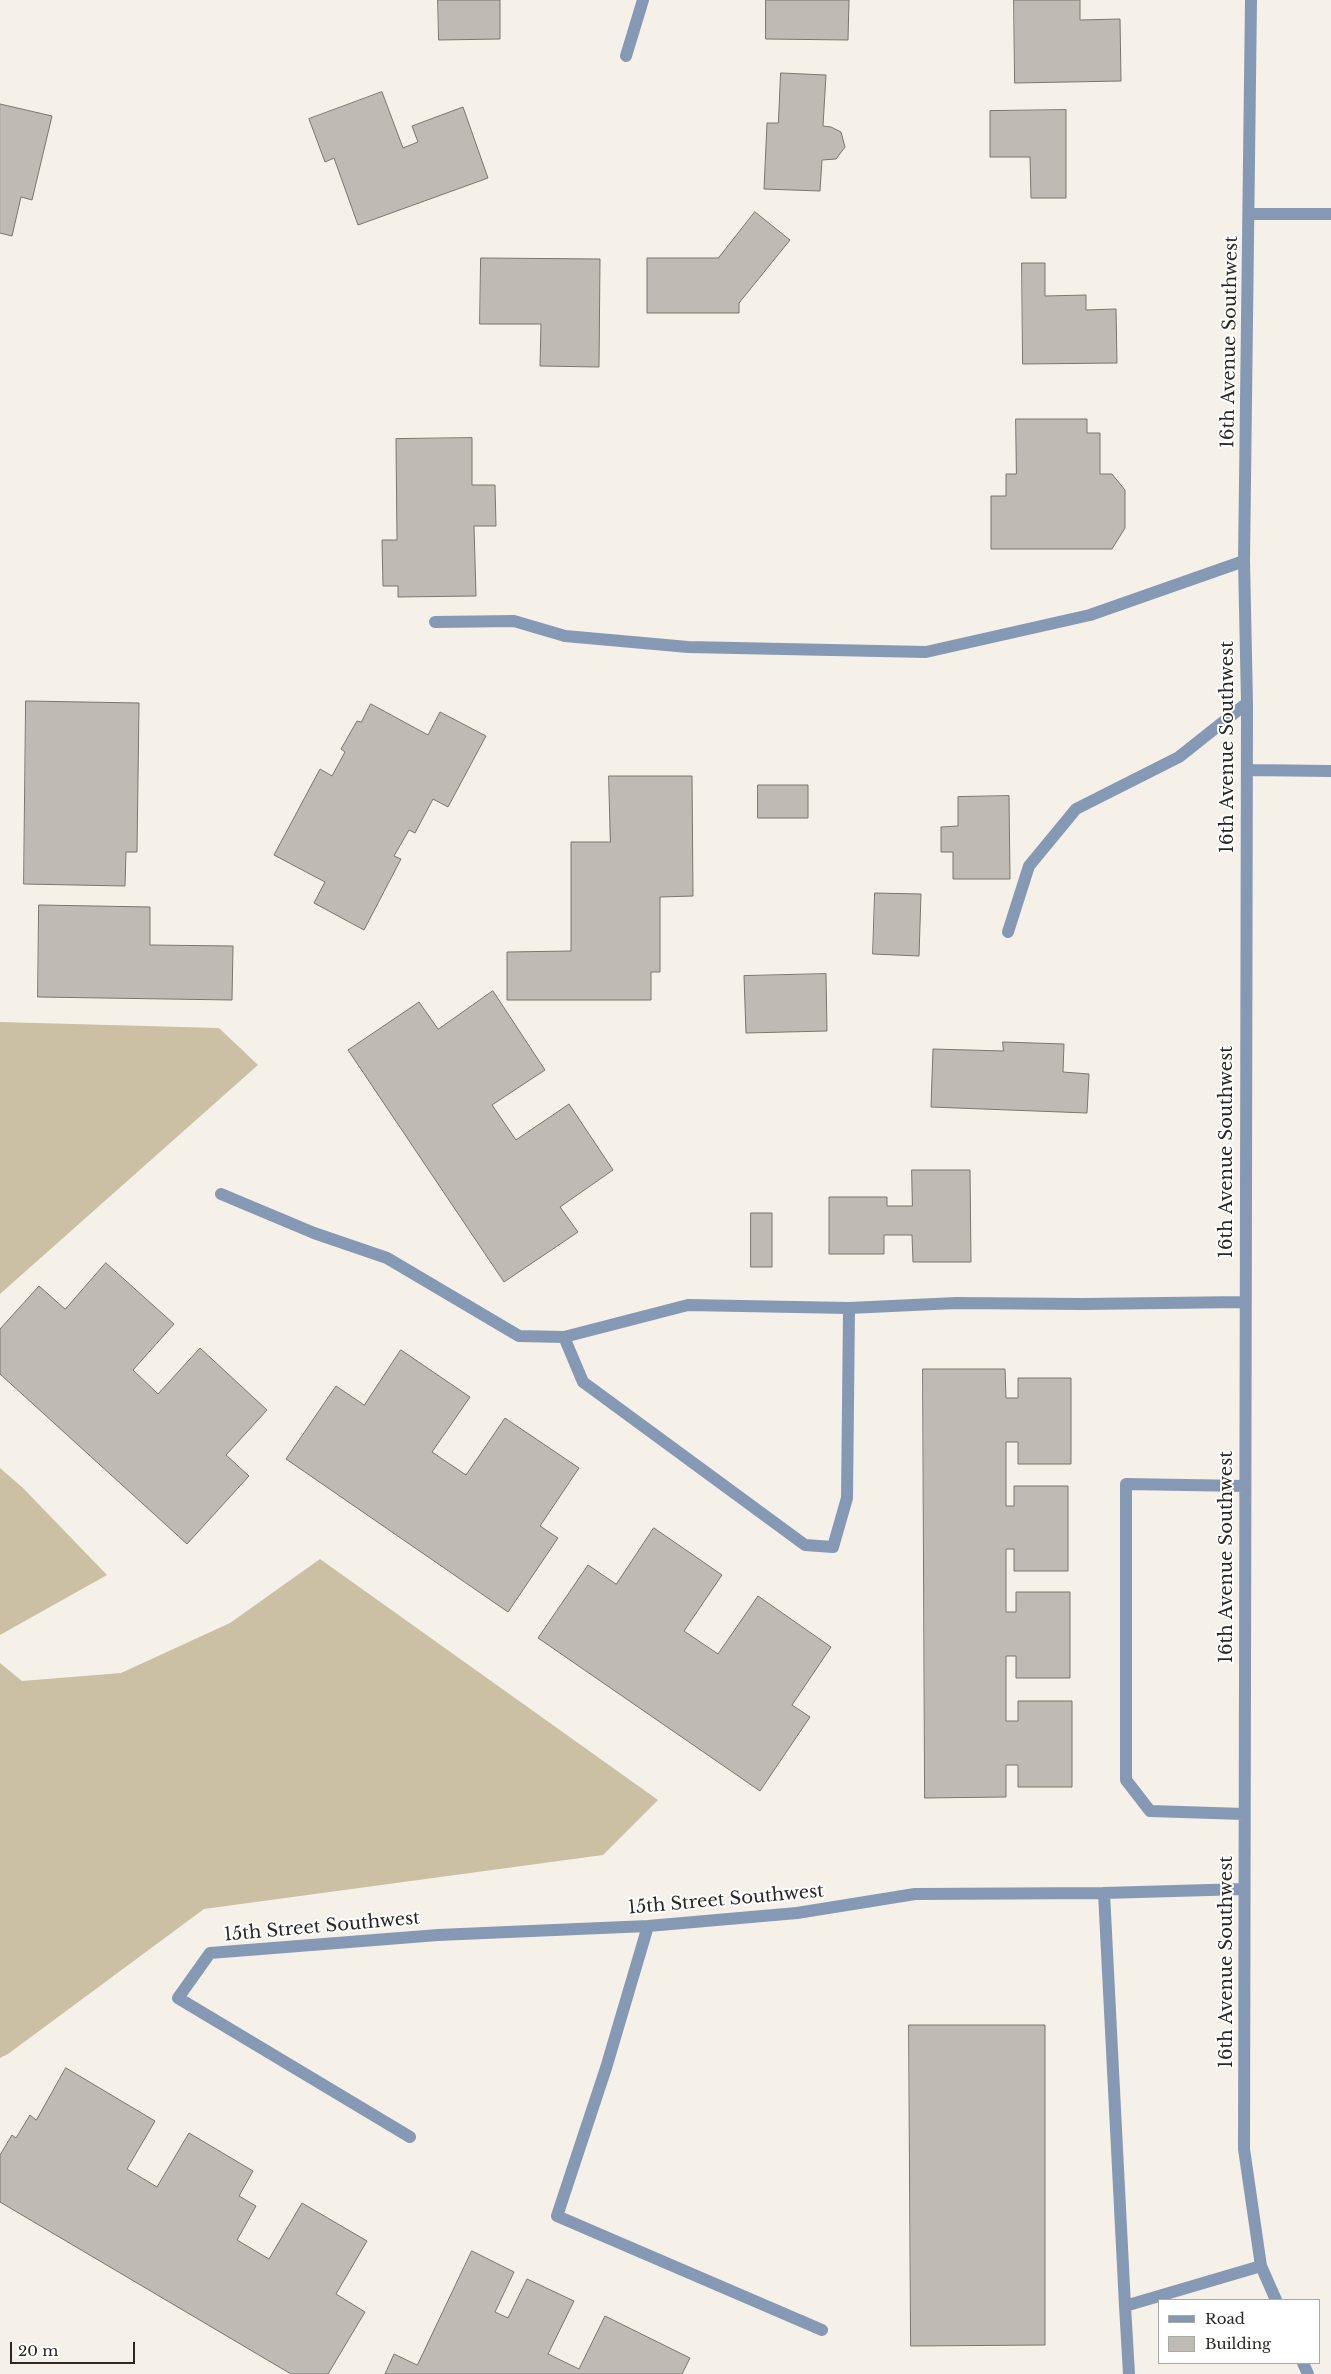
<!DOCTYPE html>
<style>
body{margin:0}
#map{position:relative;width:1331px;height:2374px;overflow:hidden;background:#f5f1e9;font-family:"Libre Baskerville",serif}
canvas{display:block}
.legend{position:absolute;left:1158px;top:2299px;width:162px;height:65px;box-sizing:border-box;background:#fff;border:1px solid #a9a9a8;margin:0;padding:6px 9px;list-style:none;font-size:15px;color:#292825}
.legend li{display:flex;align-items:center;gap:10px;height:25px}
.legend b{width:25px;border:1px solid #a9a9a8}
.scale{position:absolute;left:10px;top:2342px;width:125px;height:22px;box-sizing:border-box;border:2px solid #292825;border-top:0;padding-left:6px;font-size:15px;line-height:18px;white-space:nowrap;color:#292825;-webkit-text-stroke:4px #fff;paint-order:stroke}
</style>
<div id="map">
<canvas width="1331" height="2374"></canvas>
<ul class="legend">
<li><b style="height:6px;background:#8699b4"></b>Road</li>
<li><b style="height:14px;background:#bfbbb4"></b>Building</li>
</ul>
<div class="scale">20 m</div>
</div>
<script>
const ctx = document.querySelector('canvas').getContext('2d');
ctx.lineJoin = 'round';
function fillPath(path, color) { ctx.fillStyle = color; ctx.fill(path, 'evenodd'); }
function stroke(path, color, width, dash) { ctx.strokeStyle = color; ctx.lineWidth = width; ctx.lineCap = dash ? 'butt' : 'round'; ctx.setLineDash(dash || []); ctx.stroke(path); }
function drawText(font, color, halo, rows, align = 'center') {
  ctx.font = font + ' "Libre Baskerville",serif'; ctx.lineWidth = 4; ctx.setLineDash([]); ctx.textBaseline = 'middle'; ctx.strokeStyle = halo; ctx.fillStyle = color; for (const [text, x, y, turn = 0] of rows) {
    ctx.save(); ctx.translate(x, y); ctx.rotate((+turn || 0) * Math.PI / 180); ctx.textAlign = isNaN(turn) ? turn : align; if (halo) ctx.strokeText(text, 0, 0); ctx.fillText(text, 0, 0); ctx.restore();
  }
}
const forest = new Path2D(`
 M0,1022L219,1028L258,1065L0,1294Z
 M0,1468L23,1488L107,1575L0,1635Z
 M320,1559L658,1800L603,1855L204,1909L8,2054L0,2058V1663L22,1681L121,1673L230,1623Z`);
const building = new Path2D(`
 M438,0H500V39L439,40Z
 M766,0H849L848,40L766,39Z
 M1014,0H1080V20L1120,19L1121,81L1015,83Z
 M781,73L826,75L823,126L831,127L841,132L845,147L836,159L822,160L820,191L764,189L767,123H778Z
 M382,92L403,148L418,142L412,126L463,107L488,178L358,225L334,158L325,162L309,119Z
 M0,104L52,116L32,200L21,197L12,236L0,233Z
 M1066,110V198H1031L1030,157H990V111Z
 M755,212L790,240L739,303V313H647V258H718Z
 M481,258L600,259L599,367L540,366L541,324H480Z
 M1022,263H1045V296L1086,295V310L1116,309L1117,363L1023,364Z
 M1016,419H1087V433H1100V474H1112L1125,490V528L1112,549H991V496H1006V474H1016Z
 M472,438V485H495L496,526H474L476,596L398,597V586H383L382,540H397L396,439Z
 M26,701L139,703L137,852H126L125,886L24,884Z
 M371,704L428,735L440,712L486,736L448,807L433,799L415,833L409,830L394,856L401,859L364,930L314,903L325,882L274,855L320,769L332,776L345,752L341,749L357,721L361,722Z
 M609,776H692L693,896L660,897V972H651V1000H507V952L571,951V842H610Z
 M758,785H808V818H758Z
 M1009,796L1010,879H953V852H941V827L958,826V797Z
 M875,893L921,894L919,956L873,954Z
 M39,905L150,907V945L233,946L232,1000L38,997Z
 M826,974L827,1031L746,1033L744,976Z
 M493,991L545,1070L492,1105L516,1140L569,1104L613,1170L560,1207L578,1232L504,1282L348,1050L419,1002L438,1029Z
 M1003,1042L1064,1044L1063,1072L1089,1074L1087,1113L931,1107L933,1049L1003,1051Z
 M912,1170H970L971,1262H913L912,1235H884V1254H829V1197H887V1206H912Z
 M751,1213H772V1267H751Z
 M106,1263L174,1324L133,1370L158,1394L200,1348L267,1410L226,1455L249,1476L187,1544L0,1374V1329L39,1286L65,1309Z
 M401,1350L470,1397L432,1452L466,1475L505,1418L579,1468L540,1526L558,1538L508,1612L286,1459L336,1386L364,1405Z
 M923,1369H1005L1006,1398H1018V1378H1071V1464H1018V1442H1006V1506H1014V1486H1068V1571H1014V1549H1006V1612H1016V1592H1070V1678H1016V1656H1006V1721H1018V1701H1072V1787H1018V1765H1006V1797L925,1798Z
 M654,1528L722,1575L684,1631L718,1654L758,1596L831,1647L792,1705L810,1717L760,1791L538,1638L588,1565L616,1584Z
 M909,2025H1045V2345L911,2346Z
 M66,2068L155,2121L127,2169L157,2187L189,2133L253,2171L239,2196L256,2206L237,2240L269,2259L302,2203L367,2241L336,2294L365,2312L328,2374H291L0,2202V2155L12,2135L16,2138L30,2115L36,2120Z
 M472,2251L514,2272L495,2312L508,2318L527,2279L574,2301L548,2354L579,2369L605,2316L690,2358L682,2374H385L394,2354L417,2365Z`);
const minor = new Path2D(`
 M1251,0L1244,561L1247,703L1244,2149L1261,2266L1276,2300
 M626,56L643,0
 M1250,214H1331
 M435,622L514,621L565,636L688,647L926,652L1090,615L1244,561
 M1247,770L1331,771
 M1008,932L1029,866L1076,809L1179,757L1247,703
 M221,1194L314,1233L387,1258L519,1336L564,1337L688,1305L849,1308L956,1303L1083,1304L1244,1302
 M564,1337L583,1382L805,1545L833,1547L847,1498L849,1308
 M1244,1814L1150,1811L1126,1780V1484L1245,1486
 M1104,1893L1125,2306L1261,2266
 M648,1926L606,2068L557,2216L822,2330
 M410,2137L178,1998L210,1953L438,1935L648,1926L797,1913L915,1894L1104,1893L1244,1889
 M1125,2306L1129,2374
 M1303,2363L1308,2374`);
const streetNames = [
 ["16th Avenue Southwest",1230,342,-89],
 ["16th Avenue Southwest",1228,747,-90],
 ["16th Avenue Southwest",1227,1152,-90],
 ["16th Avenue Southwest",1227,1557,-90],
 ["15th Street Southwest",726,1900,-5],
 ["15th Street Southwest",322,1927,-5],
 ["16th Avenue Southwest",1227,1962,-90]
];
fillPath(forest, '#ccc0a4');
fillPath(building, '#bfbbb4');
stroke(building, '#79766f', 1);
stroke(minor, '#8699b4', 12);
drawText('18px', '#292825', '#fff', streetNames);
</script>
